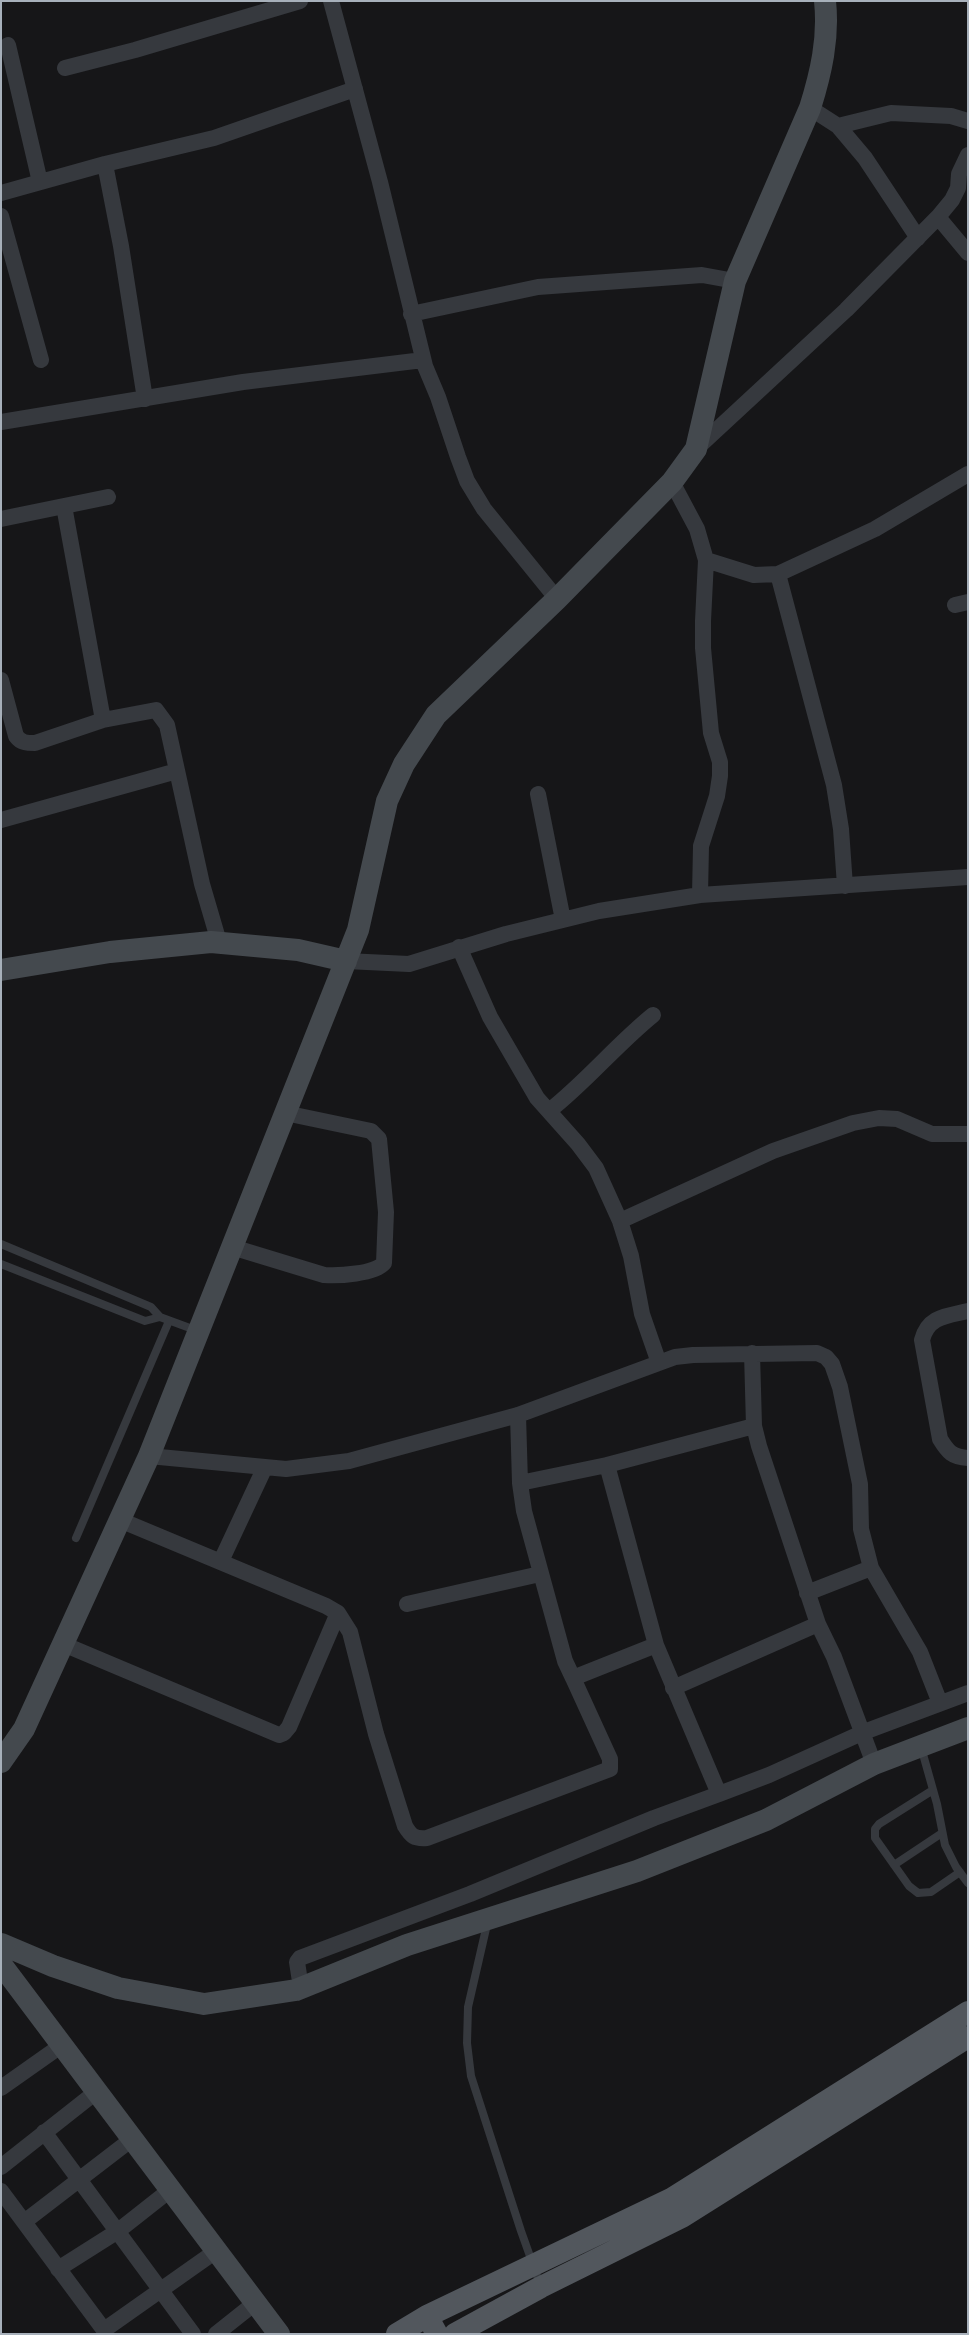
<!DOCTYPE html>
<style>
body{margin:0}
#map{position:relative;width:969px;height:2335px;overflow:hidden;background:#161618;font-family:"DejaVu Sans",sans-serif}
canvas{display:block}
.frame{position:absolute;inset:0;border:2px solid #a7b0ba;pointer-events:none}
</style>
<div id="map">
<canvas width="969" height="2335"></canvas>
<div class="frame"></div>
</div>
<script>
const ctx = document.querySelector('canvas').getContext('2d');
ctx.lineJoin = 'round';
function stroke(path, color, width, dash) { ctx.strokeStyle = color; ctx.lineWidth = width; ctx.lineCap = dash ? 'butt' : 'round'; ctx.setLineDash(dash || []); ctx.stroke(path); }
const lane = new Path2D(`
 M1,1244L151,1307L160,1317L198,1331
 M1,1264L145,1321L160,1317
 M76,1538L169,1321
 M921,1747L937,1804L945,1845L956,1867L968,1883
 M933,1790L879,1824L875,1829V1838L909,1886L918,1893L931,1892L960,1872
 M894,1865L942,1833
 M488,1920L468,2007L467,2043L471,2076L521,2231L541,2287`);
const street = new Path2D(`
 M331,1L380,182L425,366L438,397L458,457L467,481L484,509L557,599
 M8,45L40,182
 M65,68L135,50L300,1
 M810,108L838,126L865,158L918,238
 M838,126L891,113L951,116L968,121
 M105,164L121,246L145,399
 M1,193L105,164L214,138L355,89
 M1,216L41,360
 M938,217L968,253
 M411,314L538,287L702,275L735,281
 M1,422L243,382L423,360
 M696,449L846,310L938,217L952,200L958,188L959,174L968,155
 M672,482L697,529L706,560L703,621V648L711,733L720,762V776L717,796L701,846L700,895
 M64,506L103,720
 M1,519L108,497
 M706,560L754,575L778,574L875,529L968,474
 M778,574L834,785L841,829L845,886
 M955,605L968,602
 M1,680L16,736C21,743 27,743 35,743L103,720L156,710L167,725L202,884L219,942
 M538,794L563,920
 M1,820L177,771
 M459,947L490,1017L537,1098L578,1144L596,1168L620,1221L631,1256L642,1314L659,1363
 M346,961L409,964L506,934L599,911L700,895L968,877
 M549,1111C586,1082 616,1045 653,1015
 M620,1221L773,1151L853,1123L879,1118L897,1119L932,1134H968
 M232,1247L324,1275C338,1276 375,1274 384,1263L386,1212L379,1139L371,1131L285,1113
 M968,1311C947,1316 928,1316 922,1340L940,1439C948,1452 952,1457 968,1458
 M752,1353L754,1426L759,1446L818,1624L834,1657L874,1764
 M518,1415L520,1483L524,1511L565,1661L573,1678L656,1645
 M754,1426L607,1465L656,1645L719,1794L769,1775L864,1732L968,1693
 M149,1456L286,1469L349,1461L518,1415L675,1357L693,1355L817,1353L826,1357L832,1364L840,1387L860,1484L861,1529L871,1568L807,1593
 M520,1483L607,1465
 M120,1520L326,1606L338,1613L350,1632L376,1734L405,1826C411,1836 414,1839 427,1838L610,1769V1759L573,1678
 M221,1561L265,1467
 M871,1568L920,1652L940,1703
 M407,1604L540,1574
 M63,1644L279,1735L284,1733L289,1727L338,1613
 M673,1688L818,1624
 M301,1988L297,1962L300,1958L470,1894L654,1818L719,1794
 M1,2088L62,2045
 M44,2132L193,2334
 M1,2167L96,2092
 M1,2191L104,2330L216,2251
 M24,2222L132,2139
 M58,2269L118,2231L170,2190
 M216,2334L255,2303`);
const secondary = new Path2D(`
 M1,970L110,952L211,942L298,950L346,961
 M1,1762L24,1729L149,1456L358,930L387,801L404,764L436,715L557,599L672,482L696,449L735,281L810,108C821,73 829,38 825,1
 M1,1944L53,1966L118,1988L204,2004L296,1990L407,1945L637,1871L766,1820L874,1764L968,1728
 M1,1964L279,2334`);
const primary = new Path2D(`
 M427,2316L437,2334
 M397,2334L427,2316L671,2199L968,2012
 M455,2334L541,2287L682,2217L968,2037`);
stroke(lane, '#36393e', 8);
stroke(street, '#36393e', 16);
stroke(secondary, '#44494e', 22);
stroke(primary, '#52575d', 22);
</script>
